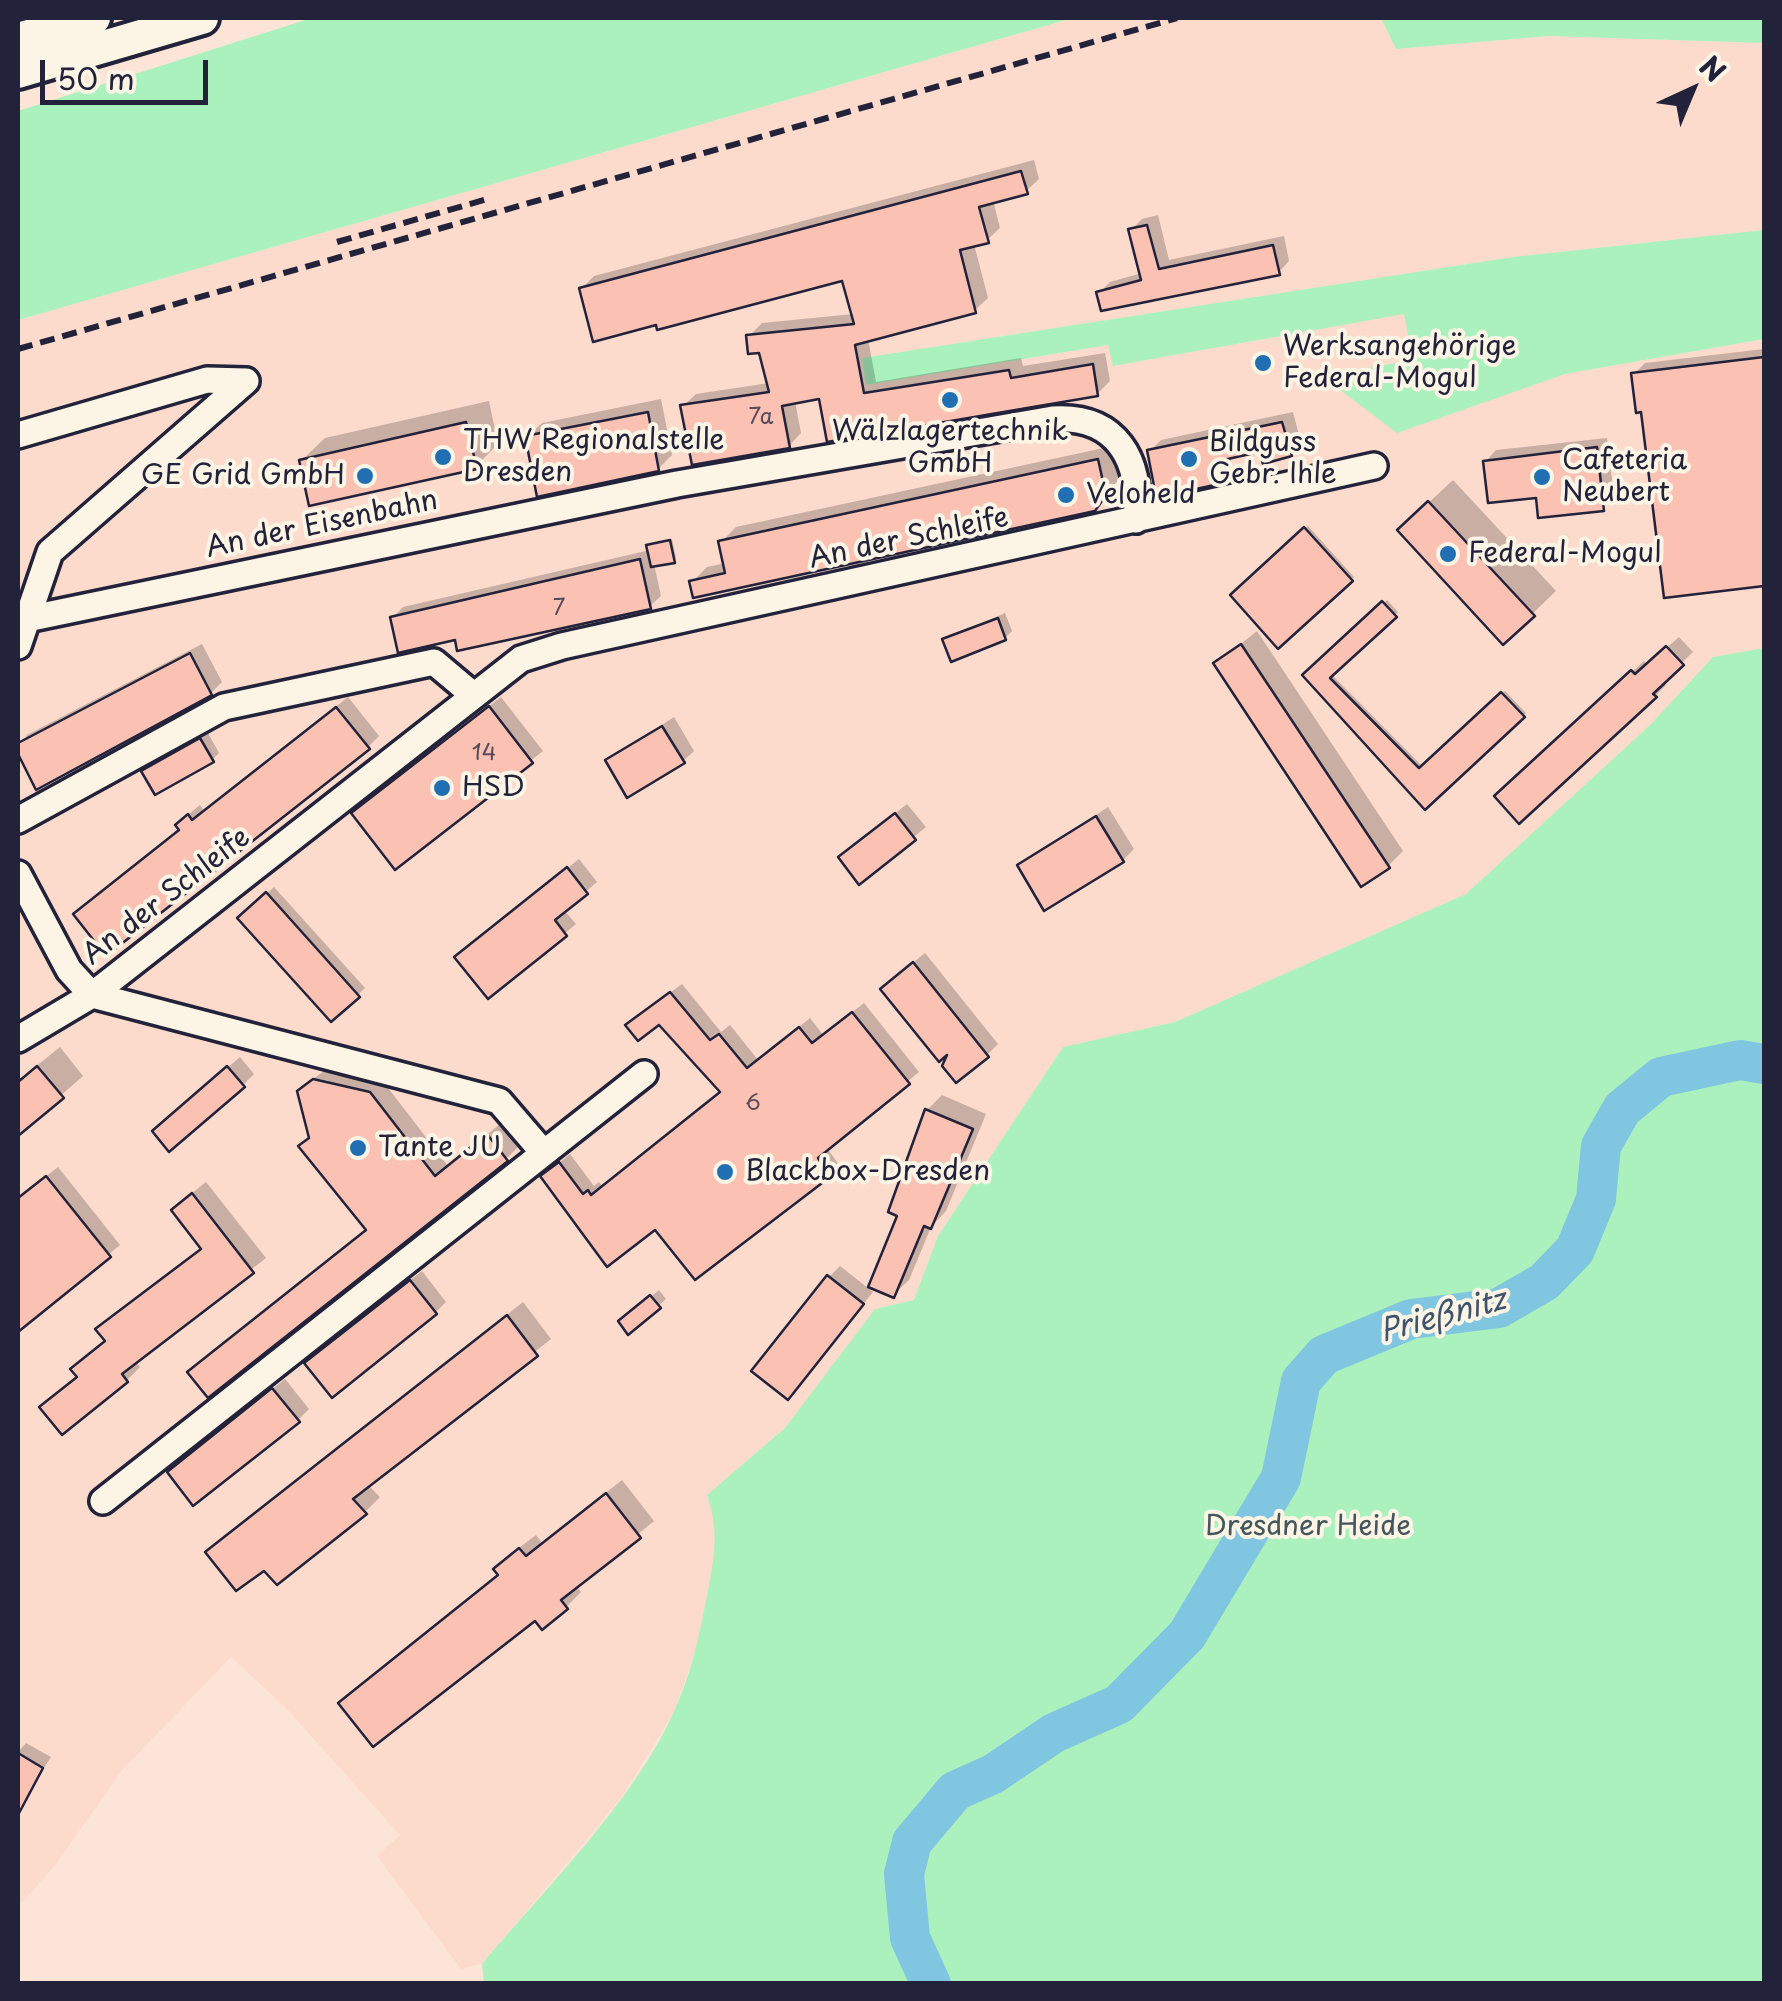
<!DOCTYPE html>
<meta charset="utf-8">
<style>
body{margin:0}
#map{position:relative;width:1782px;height:2001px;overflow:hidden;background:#fce5d6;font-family:"Playpen Sans",sans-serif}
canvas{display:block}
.frame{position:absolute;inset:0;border:20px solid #22223b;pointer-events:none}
.north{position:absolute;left:1642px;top:40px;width:100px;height:100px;-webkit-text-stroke:8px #fcf5e5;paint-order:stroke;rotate:44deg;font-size:28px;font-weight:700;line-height:40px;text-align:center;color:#22223b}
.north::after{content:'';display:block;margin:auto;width:35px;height:45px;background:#22223b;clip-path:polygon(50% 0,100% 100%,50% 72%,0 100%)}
.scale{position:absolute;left:40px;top:60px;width:168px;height:45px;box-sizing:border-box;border:5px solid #22223b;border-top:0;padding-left:12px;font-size:30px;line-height:35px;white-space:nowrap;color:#22223b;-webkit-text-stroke:8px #fcf5e5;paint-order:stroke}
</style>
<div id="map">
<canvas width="1782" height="2001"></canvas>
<div class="frame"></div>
<div class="north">N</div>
<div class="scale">50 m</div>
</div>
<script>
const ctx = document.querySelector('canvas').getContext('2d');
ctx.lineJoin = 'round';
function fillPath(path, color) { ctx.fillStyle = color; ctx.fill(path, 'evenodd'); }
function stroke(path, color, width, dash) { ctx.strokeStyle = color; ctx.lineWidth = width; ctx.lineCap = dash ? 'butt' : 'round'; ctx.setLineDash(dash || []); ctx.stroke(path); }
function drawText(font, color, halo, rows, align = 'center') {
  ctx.font = font + ' "Playpen Sans",sans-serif'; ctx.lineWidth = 8; ctx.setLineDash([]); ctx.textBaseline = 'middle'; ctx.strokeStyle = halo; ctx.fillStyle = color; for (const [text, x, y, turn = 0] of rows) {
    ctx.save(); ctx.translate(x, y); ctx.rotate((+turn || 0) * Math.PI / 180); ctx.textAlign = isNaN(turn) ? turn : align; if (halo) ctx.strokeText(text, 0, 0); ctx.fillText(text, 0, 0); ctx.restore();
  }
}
const built = new Path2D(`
 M1074,18H1381L1396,49L1549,36L1764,43V230L1513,257L862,358L867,385L1109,345L1114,366L1405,313L1413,360L1327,375L1492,396L1565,374L1764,339V648L1713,657L1650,725L1466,894L1175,1022L1063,1047L938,1236L914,1300L875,1309L785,1428L707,1495L717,1523L713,1566L696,1649L674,1712L621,1798L482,1964L461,1969L377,1856L400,1835L287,1709L231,1657L123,1769L56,1864L18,1907V320Z`);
const green = new Path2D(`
 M312,18H1073L18,320V111Z
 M1381,18H1764V43L1549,36L1396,49Z
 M1764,230V339L1565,374L1397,433L1335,386L1327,375L1413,360L1404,314L1113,366L1108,345L866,385L862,358L1513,257Z
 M1764,648V1983H484L482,1964C544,1890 637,1798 675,1709C691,1674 699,1637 706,1600C714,1562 720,1531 707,1495L785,1428L875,1309L914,1300L938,1236L1063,1047L1175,1022L1466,894L1650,725L1713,657Z`);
const shadow = new Path2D(`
 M1034,160L1039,179L1026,191L993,200L1000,228L987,240L974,244L988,298L975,310L868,339L876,382L1021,358L1023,366L1105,353L1110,381L1097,394L821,396L795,401L801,433L789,446L683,406L696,394L769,383L761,351L749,336L762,323L853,314L844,278L657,322L582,288L594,276Z
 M1158,215L1169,260L1284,236L1289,261L1278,273L1099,293L1110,282L1142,273L1131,230L1142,219Z
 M1764,349V584L1666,595L1643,410L1634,374L1645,363Z
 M661,399L672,455L658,469L527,437L542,423Z
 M489,401L498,444L476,466L302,460L325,438Z
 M1293,412L1301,443L1290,454L1260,449L1230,456L1233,469L1222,480L1150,451L1161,440Z
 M1607,438L1614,497L1603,508L1538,495L1485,462L1496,450Z
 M1113,446L1120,478L1094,509L692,582L707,567L726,563L721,542L736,527Z
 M1453,480L1556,591L1503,642L1423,508Z
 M1308,526L1354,577L1278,646L1233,595Z
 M672,539L676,558L654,564L661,596L650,606L456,637L392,618L403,607L650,550L652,543Z
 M1387,600L1398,612L1331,674L1423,767L1505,691L1526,713L1425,806L1305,675Z
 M1005,613L1012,631L1005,638L945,640Z
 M1257,631L1403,851L1388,866L1216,664Z
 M1679,637L1693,652L1662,682L1666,685L1655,696L1508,786L1644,661L1647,665Z
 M202,644L222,682L211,693L37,787L18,749L27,735Z
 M348,697L379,736L368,747L76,914L181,829L178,825L189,814L200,805L204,811Z
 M501,697L543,751L396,867L365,802Z
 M674,717L694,751L683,761L608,760Z
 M208,733L219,753L212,760L144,771Z
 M907,804L926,827L860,881L852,847Z
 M1108,807L1134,849L1123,860L1020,866Z
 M579,859L597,882L564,910L576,924L488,996L468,947Z
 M274,887L365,988L332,1019L241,918Z
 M925,953L998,1044L987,1055L953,1047L894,978Z
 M682,984L721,1032L730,1025L758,1060L810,1018L823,1035L864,1003L919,1072L827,1148L839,1165L829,1175L695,1276L656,1227L607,1264L554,1167L570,1154L594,1186L599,1182L603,1187L723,1091L659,1022L639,1015Z
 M60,1047L83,1076L18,1133V1081Z
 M240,1057L254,1074L243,1085L166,1120Z
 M327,1069L382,1080L448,1166L500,1124L518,1147L506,1159L368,1229L311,1136L313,1079Z
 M942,1095L986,1114L946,1211L931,1227L909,1280L893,1295L900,1214L927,1110Z
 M58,1167L120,1245L18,1329V1199Z
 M206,1182L266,1258L135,1361L140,1367L127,1380L79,1376L107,1340L99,1329L203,1247L187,1197Z
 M840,1266L873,1292L798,1386L829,1277Z
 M422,1271L446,1302L435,1313L319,1352Z
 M659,1290L666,1299L629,1331L628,1315Z
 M523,1302L551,1339L368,1485L380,1497L365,1512L264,1568L208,1553Z
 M285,1379L309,1409L298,1420L181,1462Z
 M622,1480L654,1521L576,1585L581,1592L566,1607L342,1703L500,1573L496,1569L511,1554L536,1535L542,1543Z
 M26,1743L51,1757L19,1808L18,1752Z`);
const river = new Path2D(`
 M931,1984L910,1938L904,1874L912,1842L955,1791L993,1774L1054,1733L1119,1704L1187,1635L1281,1478L1301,1381L1324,1355L1411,1319L1499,1308L1544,1282L1575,1250L1596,1199L1601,1146L1622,1109L1661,1077L1740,1060L1764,1064`);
const building = new Path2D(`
 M1021,171L1028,194L979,207L989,243L960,250L976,313L855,345L864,393L1009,370L1011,378L1093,364L1098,396L827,442L819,399L782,406L790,448L692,465L680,405L769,392L759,353L748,354L746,335L854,324L842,281L657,330L656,325L593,342L579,288Z
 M1147,225L1159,269L1273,245L1280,275L1101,311L1096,292L1141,280L1128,229Z
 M1764,357V586L1664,598L1641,412L1636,413L1631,373Z
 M648,412L659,471L537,497L525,436Z
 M466,422L477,469L309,506L299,460Z
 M1282,422L1292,456L1263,464L1259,452L1219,461L1224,483L1163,496L1155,491L1147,450Z
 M1597,447L1604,511L1538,518L1536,498L1488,503L1483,461Z
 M1098,459L1106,495L1095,511L693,598L689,581L725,573L718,541Z
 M1428,501L1535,616L1503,645L1397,530Z
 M1304,527L1353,581L1278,649L1230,595Z
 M670,540L675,563L651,567L646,545Z
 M640,559L651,609L457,651L455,640L398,653L390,617Z
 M1382,601L1397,617L1330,678L1419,768L1501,692L1525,717L1425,810L1302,675Z
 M998,618L1006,640L951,662L942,639Z
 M1241,644L1390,868L1361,887L1213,663Z
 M1666,646L1684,665L1653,694L1657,697L1519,824L1494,796L1631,670L1635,674Z
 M190,653L212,695L36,790L18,754V743Z
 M489,706L533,763L395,870L351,813Z
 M336,707L370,749L106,956L73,914L179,830L175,825L188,814L192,820Z
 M662,726L685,763L627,798L605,760Z
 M200,738L214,762L155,795L141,771Z
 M895,813L916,840L859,885L838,857Z
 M1096,816L1124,862L1044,911L1017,865Z
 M567,867L588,894L555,920L567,936L488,999L454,957Z
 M266,892L360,997L331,1022L237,918Z
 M913,962L989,1057L956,1083L942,1066L947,1055L939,1062L880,989Z
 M670,992L710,1040L719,1034L747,1068L799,1027L812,1043L852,1012L910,1084L818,1158L830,1177L695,1280L655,1230L607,1267L540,1176L559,1162L583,1194L588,1190L591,1195L720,1092L659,1025L638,1041L625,1025Z
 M37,1066L64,1098L18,1136V1082Z
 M227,1066L245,1087L169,1152L152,1131Z
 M313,1079L370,1092L435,1176L487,1134L508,1161L208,1398L187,1372L366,1230L298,1146L309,1138L297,1091Z
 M925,1109L973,1129L931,1229L924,1226L894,1298L868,1287L897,1216L888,1212Z
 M46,1176L111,1257L18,1332V1198Z
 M192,1193L254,1273L122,1374L128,1382L62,1435L39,1407L77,1377L70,1369L105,1341L95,1329L201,1249L171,1210Z
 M827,1275L864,1304L788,1400L751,1371Z
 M410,1280L437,1314L332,1398L304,1363Z
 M650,1295L661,1308L628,1335L618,1321Z
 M507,1315L538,1356L353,1499L367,1514L277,1585L264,1571L236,1591L205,1552Z
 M272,1388L300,1422L193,1506L167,1472Z
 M606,1493L641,1538L561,1600L568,1609L542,1630L535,1621L373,1747L338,1703L498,1575L493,1569L519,1548L526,1556Z
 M18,1753L43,1768L18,1815Z`);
const minor = new Path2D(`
 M18,435L207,380L246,381L50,552L18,646
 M18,613L27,619L677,484L1053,419C1117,415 1142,460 1136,520
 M18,820L224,707L434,662L472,694
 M18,874L69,970L92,995
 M92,995L499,1101L542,1151
 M18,1039L92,995L521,659L562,646L1374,466
 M103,1501L644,1074`);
const major = new Path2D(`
 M18,39L94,18
 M18,72L202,18`);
const rail = new Path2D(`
 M337,242L491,198
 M18,349L1177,18`);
const markers = [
 [1263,363,10,"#1f6fb2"],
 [950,400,10,"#1f6fb2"],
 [443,457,10,"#1f6fb2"],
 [1189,459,10,"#1f6fb2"],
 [365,476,10,"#1f6fb2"],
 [1542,477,10,"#1f6fb2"],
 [1066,495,10,"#1f6fb2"],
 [1448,554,10,"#1f6fb2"],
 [442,788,10,"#1f6fb2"],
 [358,1148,10,"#1f6fb2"],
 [725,1172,10,"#1f6fb2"]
];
const numberNames = [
 ["7a",761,418],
 ["7",559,609],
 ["14",484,754],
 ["6",753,1104]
];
const poiNames = [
 ["Werksangehörige",1283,347],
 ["Federal-Mogul",1283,379],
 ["Wälzlagertechnik",950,432,"center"],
 ["GmbH",950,464,"center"],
 ["THW Regionalstelle",463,441],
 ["Dresden",463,473],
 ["Bildguss",1209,443],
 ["Gebr. Ihle",1209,475],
 ["Cafeteria",1562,461],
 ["Neubert",1562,493],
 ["GE Grid GmbH",345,476,"right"],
 ["Veloheld",1086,495],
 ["Federal-Mogul",1468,554],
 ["HSD",462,788],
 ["Tante JU",378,1148],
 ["Blackbox-Dresden",745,1172]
];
const streetNames = [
 ["An der Eisenbahn",322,525,-12],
 ["An der Schleife",909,539,-12],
 ["An der Schleife",167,897,-38]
];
const parkNames = [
 ["Dresdner Heide",1308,1527]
];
const waterNames = [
 ["Prießnitz",1443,1317,-15]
];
fillPath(built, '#fcdacc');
fillPath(green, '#aaf1bd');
fillPath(shadow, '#0003');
stroke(river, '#80c6e1', 40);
fillPath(building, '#fbc1b3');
stroke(building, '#22223b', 2.5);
stroke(minor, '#22223b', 32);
stroke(major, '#22223b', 40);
stroke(minor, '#fcf5e5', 25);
stroke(major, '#fcf5e5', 32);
stroke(rail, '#22223b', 6, [15, 8]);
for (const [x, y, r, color] of markers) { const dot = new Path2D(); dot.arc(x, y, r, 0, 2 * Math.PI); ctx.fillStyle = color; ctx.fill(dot); stroke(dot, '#fcf5e5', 4); }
drawText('22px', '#584a59', null, numberNames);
drawText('28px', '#22223b', '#fcf5e5', poiNames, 'left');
drawText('28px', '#22223b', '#fcf5e5', streetNames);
drawText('28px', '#44565c', '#fcf5e5', parkNames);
drawText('italic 30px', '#3e536d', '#fcf5e5', waterNames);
</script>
